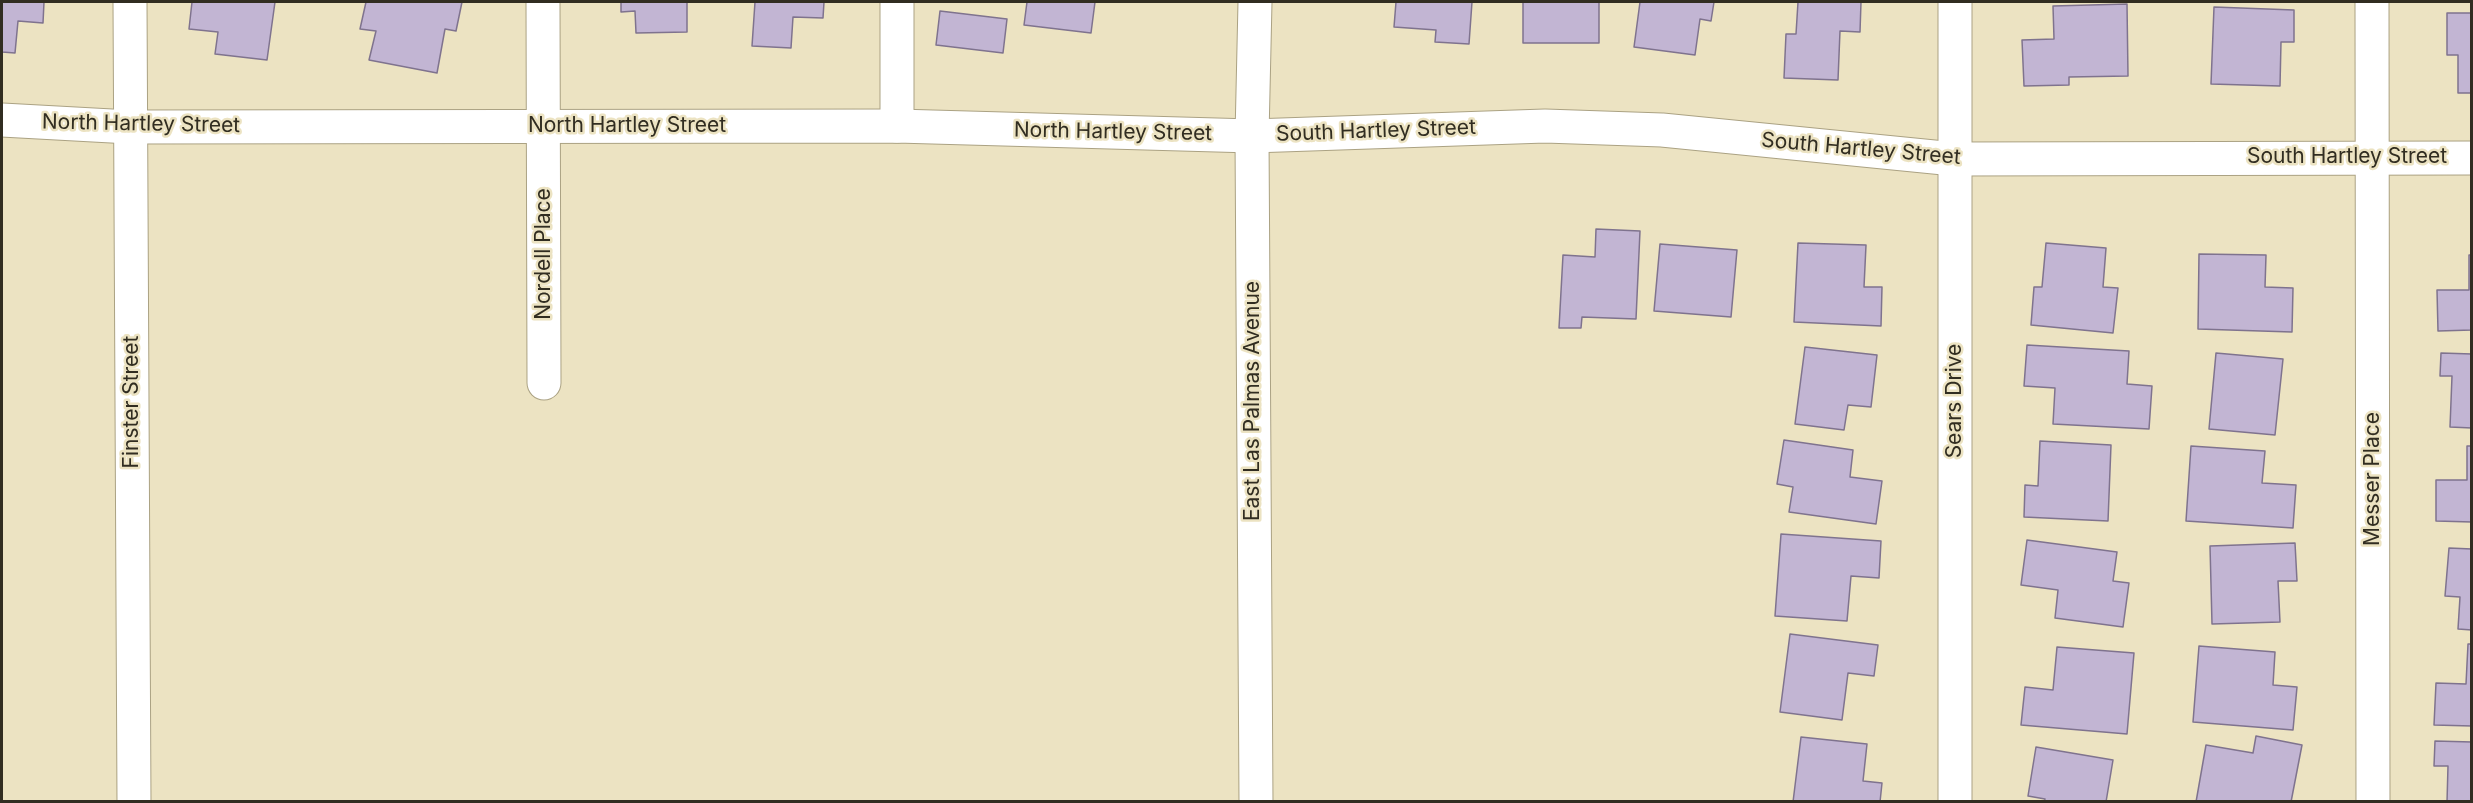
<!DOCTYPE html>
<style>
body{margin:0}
#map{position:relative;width:2473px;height:803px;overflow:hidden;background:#ece3c2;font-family:Inter,sans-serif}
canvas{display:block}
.frame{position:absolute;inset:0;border:3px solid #312d21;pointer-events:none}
</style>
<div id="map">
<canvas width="2473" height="803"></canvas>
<div class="frame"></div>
</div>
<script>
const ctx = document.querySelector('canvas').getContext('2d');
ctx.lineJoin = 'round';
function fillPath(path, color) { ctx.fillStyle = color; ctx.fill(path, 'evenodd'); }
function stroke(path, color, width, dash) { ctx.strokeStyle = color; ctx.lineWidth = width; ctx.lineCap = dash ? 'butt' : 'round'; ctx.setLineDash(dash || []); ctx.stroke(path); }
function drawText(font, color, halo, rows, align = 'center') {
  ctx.font = font + ' Inter,sans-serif'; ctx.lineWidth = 5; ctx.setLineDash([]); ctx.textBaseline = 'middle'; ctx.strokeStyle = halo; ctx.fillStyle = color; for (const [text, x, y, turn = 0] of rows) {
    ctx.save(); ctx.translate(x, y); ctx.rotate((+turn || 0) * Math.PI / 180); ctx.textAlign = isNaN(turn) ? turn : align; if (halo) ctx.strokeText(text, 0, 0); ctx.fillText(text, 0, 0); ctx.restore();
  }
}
const building = new Path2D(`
 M2,2H44L43,23L18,21L15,53L2,52Z
 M192,2H275L267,60L215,54L218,32L189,29Z
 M366,2H462L456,31L445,29L437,73L369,60L376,31L360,29Z
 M621,2H687V32L636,33L635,11L621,12Z
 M755,2H824L823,18L793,17L791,48L752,46Z
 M1027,2H1095L1091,33L1024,25Z
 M1396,2H1472L1469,44L1435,42L1436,30L1394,27Z
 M1523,2H1599V43H1523Z
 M1640,2H1714L1711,21L1700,19L1695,55L1634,47Z
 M1798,2H1861L1860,32L1840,31L1838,80L1784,78L1786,34H1796Z
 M2127,4L2128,76L2069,77V85L2024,86L2022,40L2054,39L2053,6Z
 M2214,7L2294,10V42H2281L2280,86L2211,84Z
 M940,11L1007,19L1003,53L936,45Z
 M2447,13H2472V93H2458V55H2447Z
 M1596,229L1640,231L1636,319L1582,317L1581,328H1559L1563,255L1595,257Z
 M1798,243L1866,245L1864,287H1882L1881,326L1794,322Z
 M2046,243L2106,248L2103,287L2118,288L2113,333L2031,325L2034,287H2042Z
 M1660,244L1737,250L1731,317L1654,311Z
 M2199,254L2266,255L2265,287L2293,288L2292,332L2198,329Z
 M2469,255H2472V330L2438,331L2437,290H2469Z
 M2027,345L2129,351L2127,384L2152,386L2149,429L2053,424L2055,388L2024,386Z
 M1805,347L1877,355L1871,407L1848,405L1844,430L1795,424Z
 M2216,353L2283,359L2275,435L2209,429Z
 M2441,353L2472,354V428L2450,427L2452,376H2440Z
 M1784,440L1853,450L1850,477L1882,481L1876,524L1789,512L1793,487L1777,484Z
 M2040,441L2111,445L2108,521L2024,517L2025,485L2038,486Z
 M2191,446L2265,451L2262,483L2296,485L2293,528L2186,521Z
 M2467,446H2472V522L2436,521V480H2467Z
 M1781,534L1881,541L1879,578L1851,576L1847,621L1775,616Z
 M2027,540L2117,552L2113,581L2129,583L2123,627L2055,618L2058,590L2021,585Z
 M2295,543L2297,581H2278L2280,622L2212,624L2210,546Z
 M2449,548L2472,549V630L2458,629L2460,597L2445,596Z
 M1790,634L1878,645L1874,676L1848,673L1842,720L1780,712Z
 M2468,644H2472V726L2434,725L2436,683L2466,684Z
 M2199,646L2275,652L2273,685L2297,687L2293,730L2193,722Z
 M2057,647L2134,653L2127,734L2021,725L2025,687L2053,690Z
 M2256,736L2302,745L2291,802H2196L2206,745L2253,753Z
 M1801,737L1867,744L1863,781L1882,783L1880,802H1793Z
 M2435,741L2472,742V802H2447L2448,766H2434Z
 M2036,747L2113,760L2106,802H2044L2045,799L2028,796Z`);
const street = new Path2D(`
 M130,2L134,802
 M543,2L544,383
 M2372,2L2373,802
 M897,126V2
 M1955,802V2`);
const secondary = new Path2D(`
 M2,120L130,127L897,126L1252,136L1545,126L1662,130L1954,159L2472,158`);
const primary = new Path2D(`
 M1255,2L1252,136L1256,802`);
const streetNames = [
 ["North Hartley Street",141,124,1],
 ["North Hartley Street",627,126],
 ["South Hartley Street",1376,131,-2],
 ["North Hartley Street",1113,132,1],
 ["South Hartley Street",1861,149,5],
 ["South Hartley Street",2347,157],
 ["Nordell Place",544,254,-90],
 ["East Las Palmas Avenue",1253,401,-90],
 ["Sears Drive",1955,401,-90],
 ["Finster Street",132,402,-90],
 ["Messer Place",2373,479,-90]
];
fillPath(building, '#c2b5d3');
stroke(building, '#7f738e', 1.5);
stroke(street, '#aba283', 35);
stroke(secondary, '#aba283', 35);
stroke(primary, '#aba283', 35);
stroke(street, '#fff', 33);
stroke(secondary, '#fff', 33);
stroke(primary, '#fff', 33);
drawText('21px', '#312d21', '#ece3c2', streetNames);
</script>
